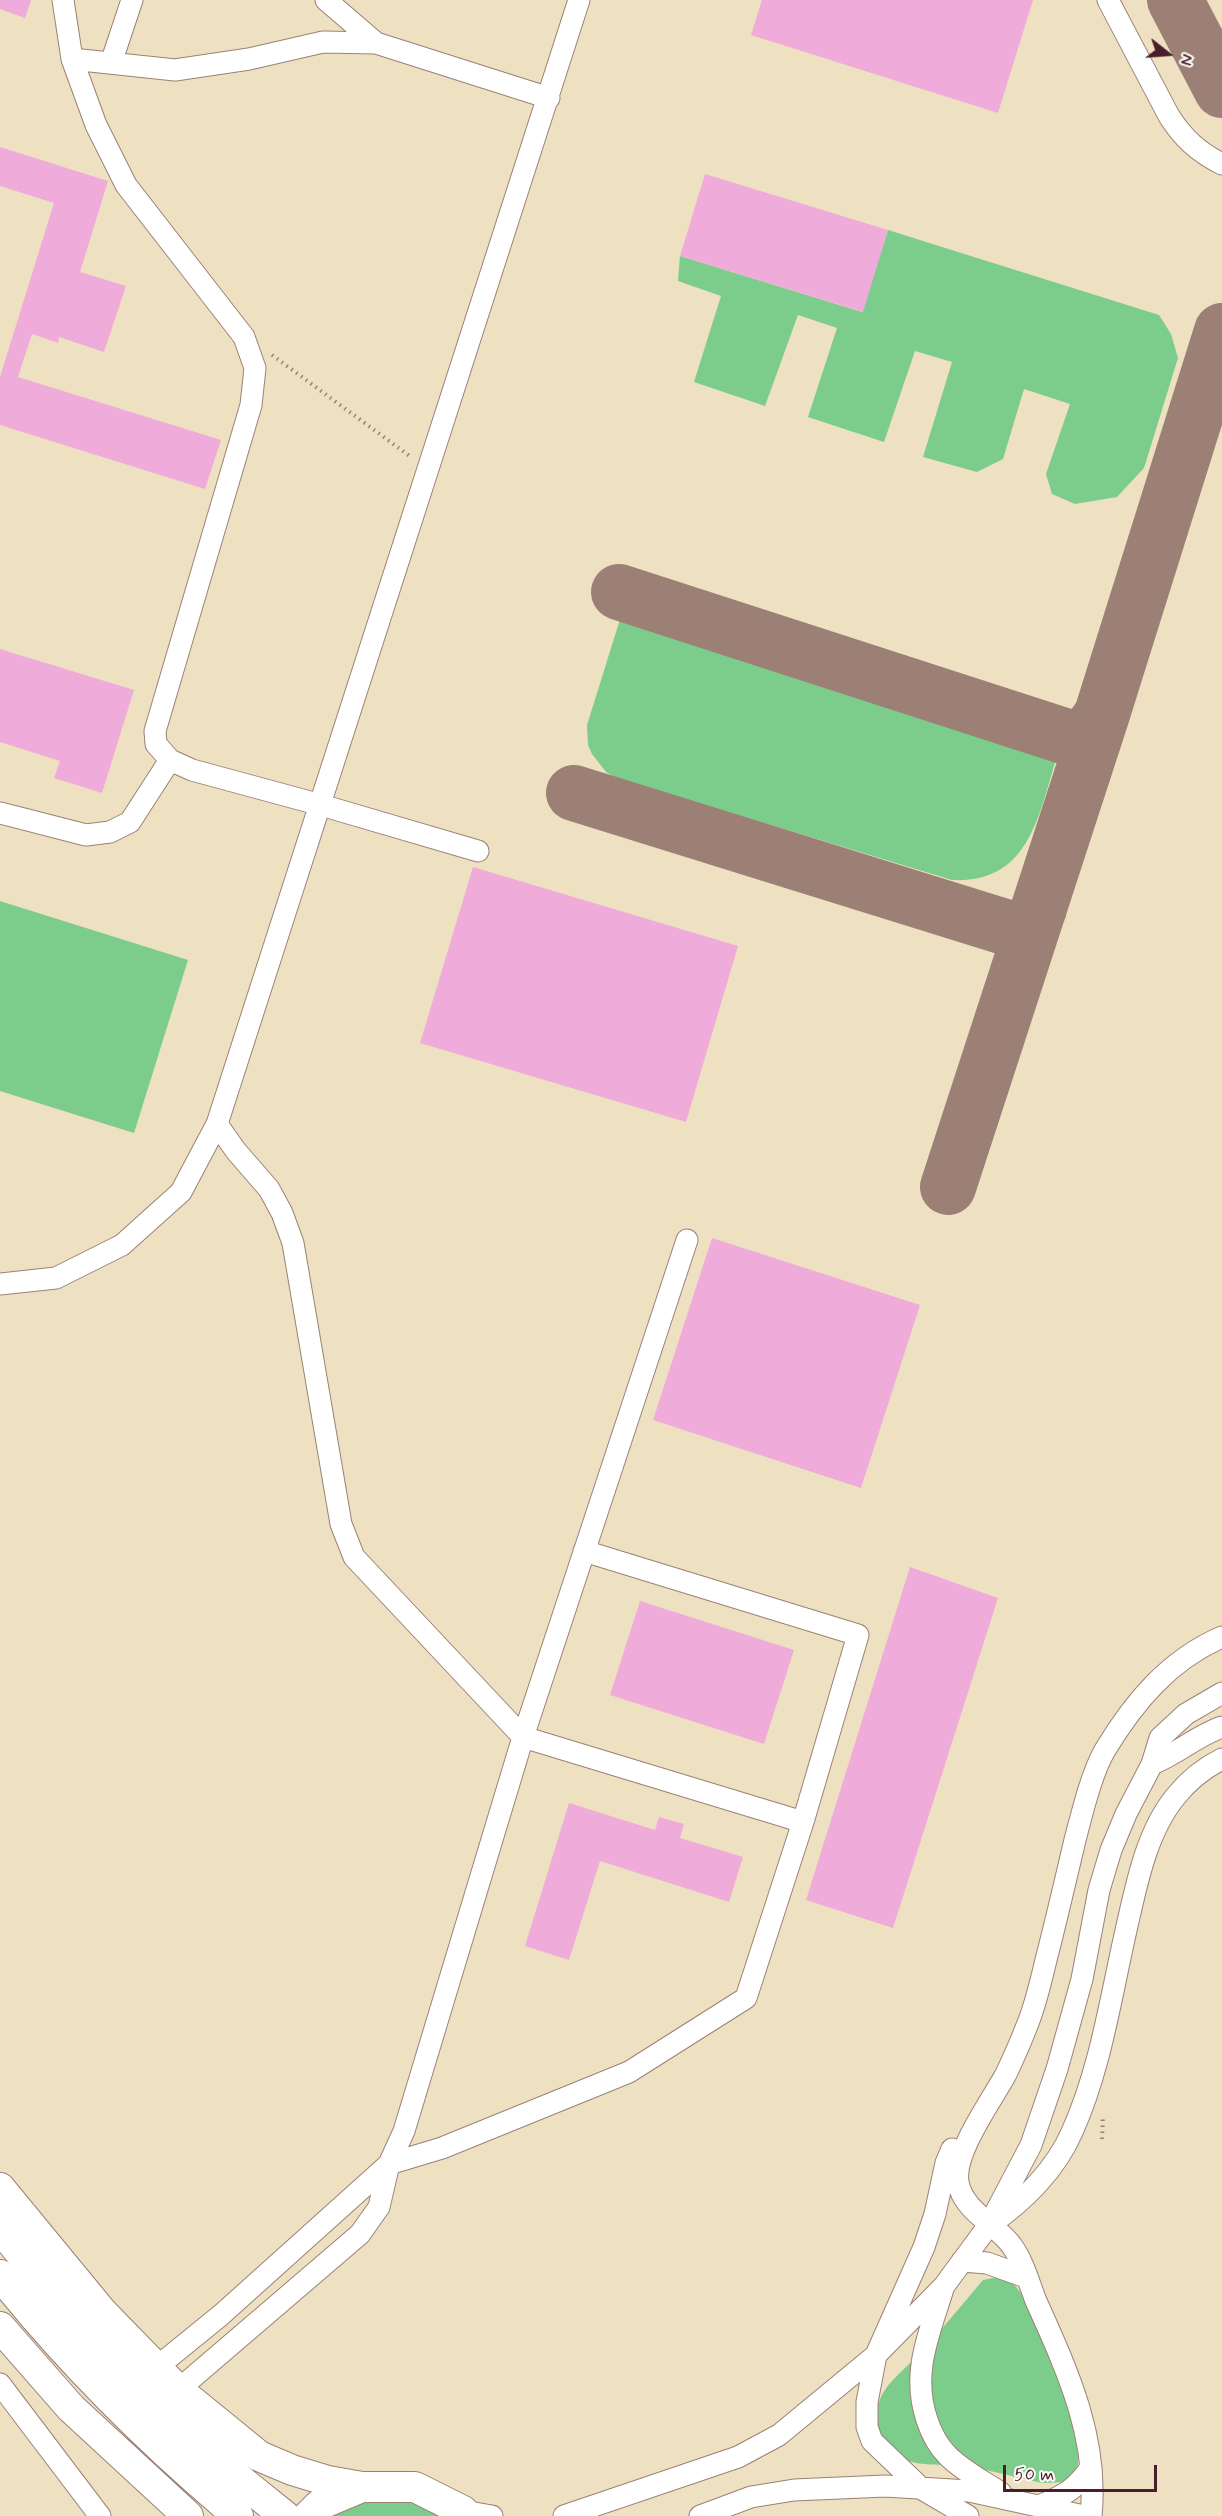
<!DOCTYPE html>
<style>
body{margin:0}
#map{position:relative;width:1222px;height:2516px;overflow:hidden;background:#eee1c1;font-family:Mynerve,sans-serif}
canvas{display:block}
.north{position:absolute;left:1138px;top:24px;width:60px;height:60px;-webkit-text-stroke:4px #fdfcf7;paint-order:stroke;rotate:107deg;font-size:16px;font-weight:700;line-height:24px;text-align:center;color:#4a1f2b}
.north::after{content:'';display:block;margin:auto;width:21px;height:27px;background:#4a1f2b;clip-path:polygon(50% 0,100% 100%,50% 72%,0 100%)}
.scale{position:absolute;left:1003px;top:2465px;width:154px;height:27px;box-sizing:border-box;border:3px solid #4a1f2b;border-top:0;padding-left:8px;font-size:18px;line-height:21px;white-space:nowrap;color:#4a1f2b;-webkit-text-stroke:4px #fdfcf7;paint-order:stroke}
</style>
<div id="map">
<canvas width="1222" height="2516"></canvas>
<div class="north">N</div>
<div class="scale">50 m</div>
</div>
<script>
const ctx = document.querySelector('canvas').getContext('2d');
ctx.lineJoin = 'round';
function fillPath(path, color) { ctx.fillStyle = color; ctx.fill(path, 'evenodd'); }
function stroke(path, color, width, dash) { ctx.strokeStyle = color; ctx.lineWidth = width; ctx.lineCap = dash ? 'butt' : 'round'; ctx.setLineDash(dash || []); ctx.stroke(path); }
const green = new Path2D(`
 M888,230L1159,315L1171,334L1178,358L1144,468L1117,497L1075,504L1052,494L1046,474L1070,404L1024,389L1003,459L977,472L923,457L952,362L915,351L884,442L808,417L837,328L798,315L765,406L694,382L721,296L678,281L680,256L862,312Z
 M622,613L1058,753C1039,812 1031,884 952,880L616,778L606,772L592,754L588,745L587,725Z
 M0,901L188,960L134,1133L0,1091Z
 M1004,2276C1037,2294 1082,2425 1078,2463C1077,2471 1071,2477 1066,2482L1042,2483L986,2470L967,2461L940,2434L924,2382L940,2331L983,2280Z
 M911,2362L913,2363L946,2465C901,2464 899,2461 874,2426C879,2390 886,2387 911,2362Z
 M384,2498L416,2503L444,2516H326L353,2503Z`);
const taxiway = new Path2D(`
 M1175,0L1222,90
 M619,592L1067,737C1085,739 1093,729 1102,714
 M574,793L1008,928C1024,929 1032,922 1039,909
 M948,1187L1102,714L1222,331`);
const building = new Path2D(`
 M0,0H31L25,18L0,9Z
 M762,0H1033L998,113L751,35Z
 M0,147L108,181L80,272L126,286L104,352L59,337L58,343L32,334L18,377L221,440L205,489L0,425V377L54,203L0,186Z
 M705,174L888,230L863,312L680,256Z
 M0,649L134,690L102,793L54,778L60,761L0,742Z
 M473,867L738,946L686,1122L420,1043Z
 M712,1238L920,1305L861,1488L653,1420Z
 M910,1567L998,1598L893,1928L806,1900Z
 M640,1601L794,1650L764,1744L610,1695Z
 M569,1803L655,1830L659,1817L684,1824L680,1838L743,1857L729,1902L600,1861L569,1960L525,1946Z`);
const path = new Path2D(`
 M272,355L411,457
 M1102,2139L1103,2115`);
const minor = new Path2D(`
 M63,0L72,59L96,125L126,185L244,337L255,368L251,405L155,731L156,744L170,760L192,770L321,805L478,851
 M326,0L376,43
 M1108,0L1169,116C1183,138 1198,152 1222,164
 M72,59L175,70L249,59L323,42L376,43L549,98
 M111,63L132,0
 M0,813L86,835L110,832L130,822L170,760
 M217,1124L236,1151L269,1189L282,1213L293,1243L341,1524L354,1557L523,1737L803,1822
 M0,1284L56,1278L122,1245L181,1192L217,1124L579,0
 M1152,1764C1177,1754 1198,1735 1222,1727
 M952,2149L946,2163L935,2214L924,2247L876,2355L867,2402V2427L872,2441L922,2489L968,2516
 M992,2223C1024,2201 1056,2169 1072,2132C1101,2068 1111,1995 1127,1926C1137,1882 1147,1831 1176,1796C1189,1780 1204,1768 1222,1759
 M962,2261L987,2263L1026,2277
 M943,2289C929,2334 911,2373 927,2420C931,2432 938,2446 948,2456C963,2471 983,2481 1001,2493
 M157,2367L221,2315L389,2164L404,2131L523,1737L687,1240
 M0,2384L100,2516
 M178,2390L360,2234L379,2207L389,2164L442,2148L629,2072L746,1998L803,1822L858,1635L584,1551
 M1041,2505C1065,2495 1076,2489 1091,2467
 M463,2511L492,2516
 M564,2516L738,2457L779,2435L876,2355L944,2286L989,2225L1031,2145L1057,2069L1082,1979L1099,1890L1111,1850L1126,1814L1152,1764L1160,1738L1186,1714L1222,1693
 M700,2516L751,2497L794,2490L885,2486L969,2491L1084,2516
 M1091,2516C1099,2438 1067,2370 1036,2301C1029,2283 1023,2261 1012,2246C998,2225 963,2212 958,2182C953,2153 992,2100 1006,2074C1013,2059 1020,2044 1026,2028C1036,2005 1041,1980 1047,1956C1057,1917 1066,1878 1075,1840C1082,1813 1092,1772 1105,1750C1134,1702 1169,1660 1222,1637`);
const highway = new Path2D(`
 M0,2188L102,2312L178,2390L259,2456L292,2470L328,2481L362,2487H415L463,2511L468,2516
 M0,2227C82,2336 177,2432 285,2516
 M0,2275C71,2364 151,2443 238,2516
 M0,2327L71,2408L188,2516
 M308,2516L319,2505L362,2487`);
fillPath(green, '#7ccc8c');
stroke(taxiway, '#9c8076', 56);
fillPath(building, '#efabd9');
stroke(minor, '#9c8076', 23);
stroke(highway, '#9c8076', 32);
stroke(path, '#9c8076', 4, [1.5, 4.5]);
stroke(minor, '#fff', 21);
stroke(highway, '#fff', 30);
</script>
